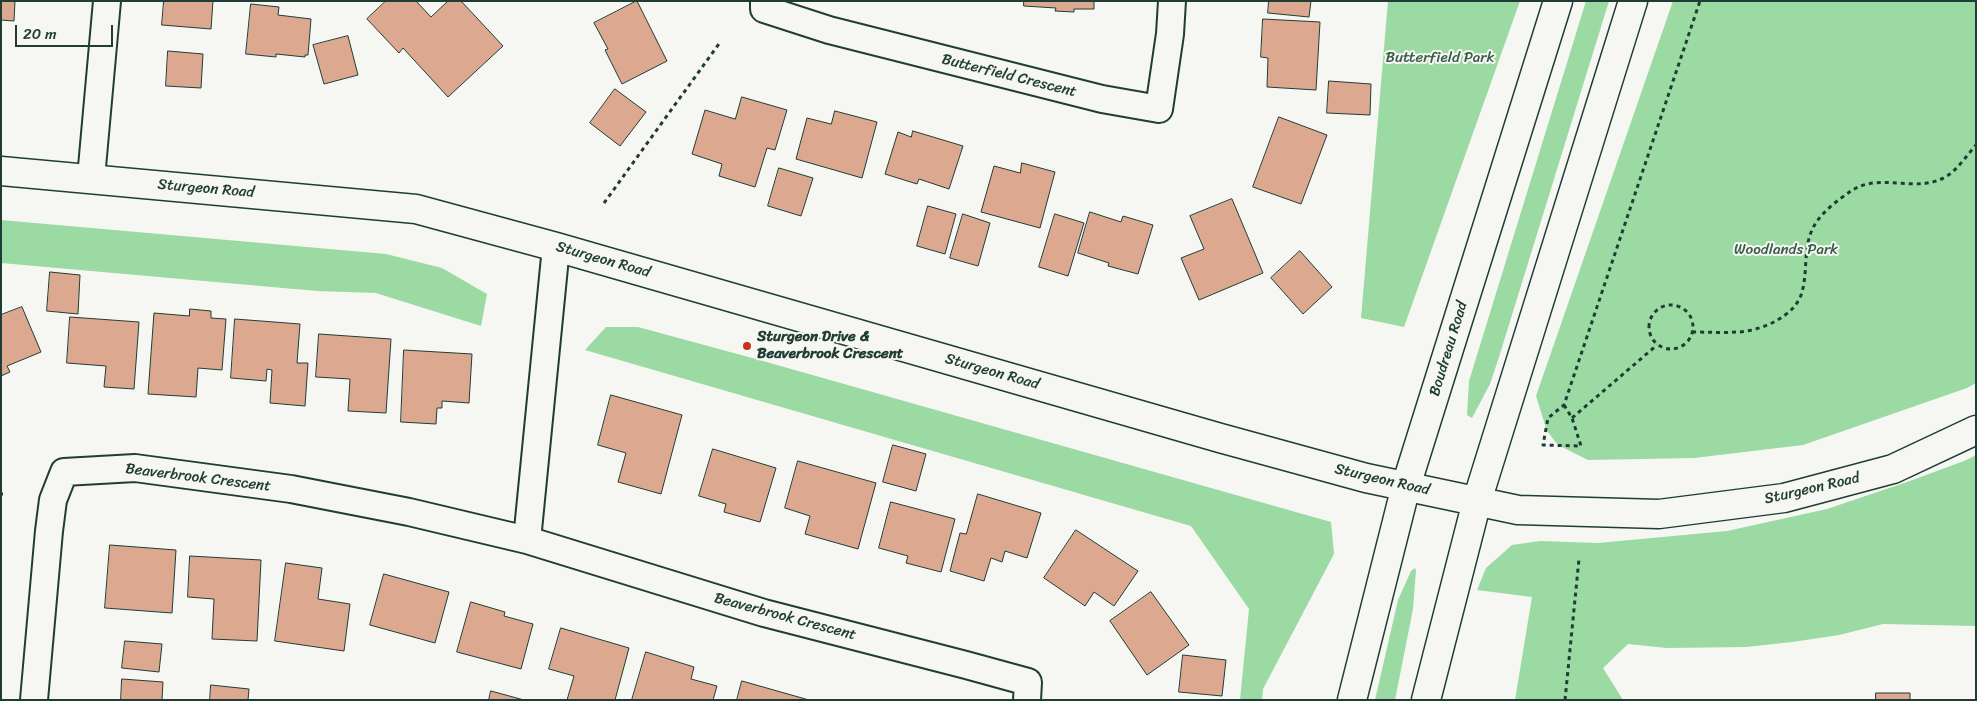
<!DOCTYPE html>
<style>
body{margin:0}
#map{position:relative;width:1977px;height:701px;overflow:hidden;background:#f6f6f2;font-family:Sriracha,sans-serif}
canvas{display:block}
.frame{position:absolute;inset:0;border:2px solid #1f3d34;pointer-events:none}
.scale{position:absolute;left:15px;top:25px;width:98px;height:22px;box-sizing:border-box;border:2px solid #1f3d34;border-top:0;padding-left:6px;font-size:15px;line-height:18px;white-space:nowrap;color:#1f3d34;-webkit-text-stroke:4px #f6f6f2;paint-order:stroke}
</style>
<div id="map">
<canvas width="1977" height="701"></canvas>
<div class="frame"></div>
<div class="scale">20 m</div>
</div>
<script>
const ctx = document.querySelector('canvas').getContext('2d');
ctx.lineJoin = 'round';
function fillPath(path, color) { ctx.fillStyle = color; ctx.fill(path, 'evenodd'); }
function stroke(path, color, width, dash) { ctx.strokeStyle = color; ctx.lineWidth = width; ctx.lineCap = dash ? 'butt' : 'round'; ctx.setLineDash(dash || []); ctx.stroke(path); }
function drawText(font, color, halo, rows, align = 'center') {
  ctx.font = font + ' Sriracha,sans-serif'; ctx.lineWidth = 4; ctx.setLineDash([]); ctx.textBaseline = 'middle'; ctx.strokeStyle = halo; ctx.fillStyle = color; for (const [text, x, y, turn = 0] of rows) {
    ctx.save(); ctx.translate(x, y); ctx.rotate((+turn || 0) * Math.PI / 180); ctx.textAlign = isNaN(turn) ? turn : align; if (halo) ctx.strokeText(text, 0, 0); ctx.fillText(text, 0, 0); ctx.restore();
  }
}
const green = new Path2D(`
 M1388,1H1520L1404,327L1361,318Z
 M1586,1H1609L1499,357L1490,384L1472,418L1467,415L1469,381Z
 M1673,1H1976V383L1967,388L1803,445L1694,458L1588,460L1558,445L1547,431L1536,396Z
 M1,220L386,254L442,268L487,294L481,326L376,293L317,291L1,263Z
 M606,327H638L763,361L1331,522L1334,554L1263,689L1262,700H1240L1249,609L1191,526L585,350Z
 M1976,455V626L1883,624L1839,635L1792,642L1746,647L1667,648L1628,644L1603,668L1623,700H1515L1532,597L1477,590L1486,568L1512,545L1540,541L1598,543L1727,531L1827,509L1907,482L1964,461Z
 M1415,568L1416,570L1413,609L1395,700H1375L1398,600L1411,571Z`);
const building = new Path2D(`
 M1,1H15L14,21L1,20Z
 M164,1H213L211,29L162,25Z
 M386,1H416L431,17L448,1H461L503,46L448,97L403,48L399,53L367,19Z
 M637,1L667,61L622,84L605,50L608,49L594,23Z
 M1024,1H1094V9H1074V12L1055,11L1056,8L1024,6Z
 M1269,1H1311L1309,17L1268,13Z
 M251,4L279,7L278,15L311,19L308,55H305V57L276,54V57L246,54Z
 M1263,19L1320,22L1316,90L1267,87L1268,58L1261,57Z
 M348,36L358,75L324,84L313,45Z
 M168,51L203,54L201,88L166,86Z
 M1329,81L1371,84L1370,115L1327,113Z
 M615,89L646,112L620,146L590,123Z
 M742,97L787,110L775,150L767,148L755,187L719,176L722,164L692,154L705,110L735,119Z
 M835,111L877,122L862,178L796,159L807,118L831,124Z
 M1279,117L1327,135L1301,204L1253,187Z
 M913,131L963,146L949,189L919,179L917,184L885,174L898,132L911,137Z
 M1022,163L1055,172L1040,228L981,212L994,166L1020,173Z
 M779,168L813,178L801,216L768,206Z
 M1232,199L1263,273L1199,300L1181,258L1204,249L1190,216Z
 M928,206L956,214L945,254L917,246Z
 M1090,212L1121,222L1123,216L1153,225L1138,274L1108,266L1109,263L1078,253Z
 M963,214L990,223L978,266L950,258Z
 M1055,214L1084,223L1068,276L1039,267Z
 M1300,251L1332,287L1303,314L1271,278Z
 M50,272L80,275L78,314L47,311Z
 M22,307L41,352L7,366L10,372L1,376V315Z
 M190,309L211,311V318L226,319L222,370L198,368L196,397L148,394L154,313L189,316Z
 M70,317L139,322L134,389L104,387L106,366L67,363Z
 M235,319L300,324L297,363H308L305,406L270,403L272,370L267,369L266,381L231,378Z
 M319,334L391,339L386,413L348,411L350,379L316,377Z
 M404,350L472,354L469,403L442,401V408H437L436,424L401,422Z
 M611,395L682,415L661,494L618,482L626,453L598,445Z
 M893,445L926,454L916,491L883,482Z
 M713,449L776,468L760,522L724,512L726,504L699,496Z
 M798,461L876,483L858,549L805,534L810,516L785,508Z
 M978,494L1041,513L1027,558L1005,551L1002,562L991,558L984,581L950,571L960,533L966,534Z
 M891,502L955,519L941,572L906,563L908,556L879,548Z
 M1076,530L1138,571L1114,606L1094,592L1085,606L1044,578Z
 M110,545L176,550L172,613L105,608Z
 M190,556L261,560L257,641L212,639L214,599L188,597Z
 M286,563L322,568L318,599L350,604L344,651L275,641Z
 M384,574L449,592L435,643L370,625Z
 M1151,592L1189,645L1147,675L1110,621Z
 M471,602L505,612L504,616L533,624L521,669L457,652Z
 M561,628L629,648L615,700H567L574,676L549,669Z
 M125,641L162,644L159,672L122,668Z
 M646,652L694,667L691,679L717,686L713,700H632Z
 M1183,655L1226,660L1222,696L1179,692Z
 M122,679L163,682L162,700H121Z
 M742,681L809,700H737Z
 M211,685L249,689L248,700H210Z
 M491,691L524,700H489Z
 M1876,693H1910V700H1876Z`);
const path = new Path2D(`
 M604,203L721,41
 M1649 327a22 22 0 1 1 44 0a22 22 0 1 1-44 0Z
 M1692,332C1708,332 1723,333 1738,332C1761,331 1796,316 1802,292C1808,271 1803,247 1813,228C1820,213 1838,200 1851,191C1881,171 1916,195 1947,176C1958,169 1967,155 1976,145
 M1564,405L1572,418L1581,446L1543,445L1548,418L1564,405L1700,1
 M1572,418L1657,345
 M1,494H3
 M1565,700L1579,559`);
const street = new Path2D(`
 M764,1V9L829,30L1102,99L1159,109L1170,34L1172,1
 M91,178L107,1
 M527,540L556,247
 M34,700L49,531L53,500L64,472L135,468L291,489L409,512L527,540L764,613L966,665L1028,682L1027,700`);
const secondary = new Path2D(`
 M1,171L416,209L556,247L1220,438L1366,478L1518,510L1659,514L1784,498L1893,469L1976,430
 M1352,700L1406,486L1558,1
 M1426,700L1477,501L1633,1`);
const markers = [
 [747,346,5,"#c8321e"]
];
const parkNames = [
 ["Butterfield Park",1440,58],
 ["Woodlands Park",1786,250]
];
const streetNames = [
 ["Butterfield Crescent",1009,76,14],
 ["Sturgeon Road",206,189,5],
 ["Sturgeon Road",603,260,16],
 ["Boudreau Road",1449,349,-73],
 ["Sturgeon Road",992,372,16],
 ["Beaverbrook Crescent",198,478,7],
 ["Sturgeon Road",1382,480,13],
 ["Sturgeon Road",1812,489,-13],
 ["Beaverbrook Crescent",785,617,15]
];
const poiNames = [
 ["Sturgeon Drive &",757,337],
 ["Beaverbrook Crescent",757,354]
];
fillPath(green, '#9bdaa2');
fillPath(building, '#dca990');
stroke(building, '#1f3d34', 1);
stroke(street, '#1f3d34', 30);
stroke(secondary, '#1f3d34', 31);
stroke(path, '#1f3d34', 3, [4, 4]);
stroke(street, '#f6f6f2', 26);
stroke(secondary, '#f6f6f2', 28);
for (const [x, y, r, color] of markers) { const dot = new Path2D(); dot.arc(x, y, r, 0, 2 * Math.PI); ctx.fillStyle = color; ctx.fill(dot); stroke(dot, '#f6f6f2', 2); }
drawText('15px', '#385c4a', '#f6f6f2', parkNames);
drawText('15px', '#1f3d34', '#f6f6f2', streetNames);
drawText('bold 15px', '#1f3d34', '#f6f6f2', poiNames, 'left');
</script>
